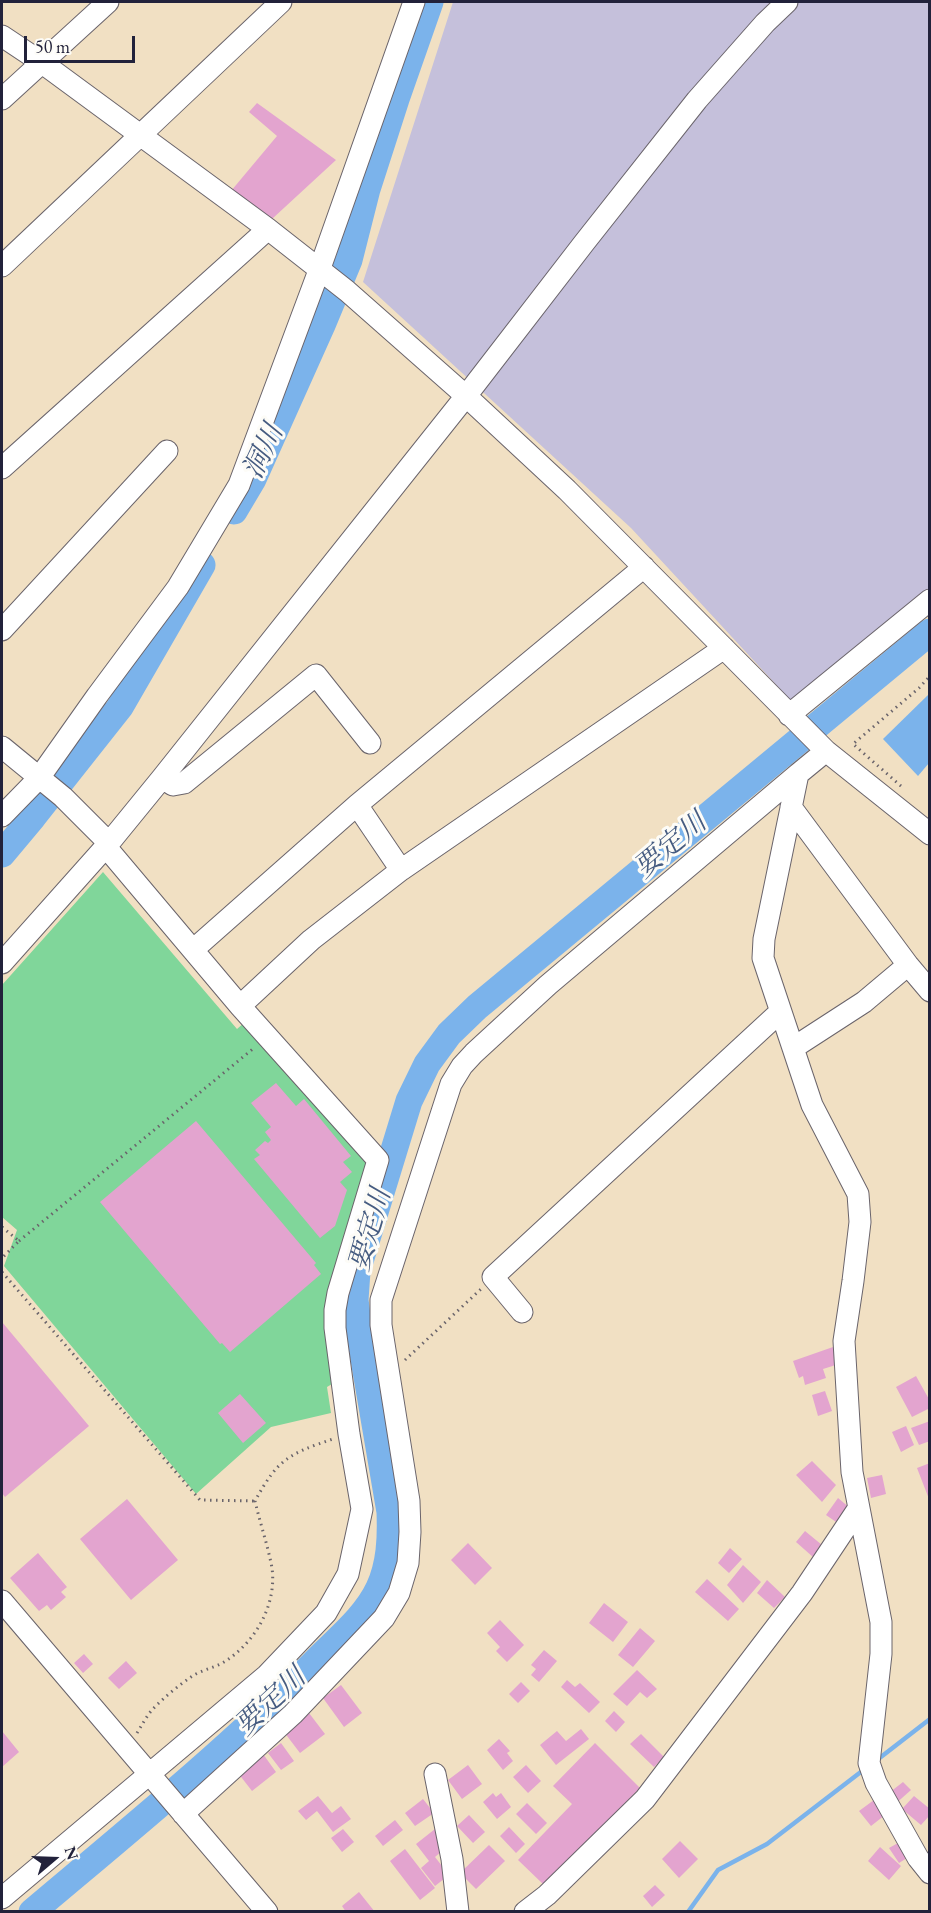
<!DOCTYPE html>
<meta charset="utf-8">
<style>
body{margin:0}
#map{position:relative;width:931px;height:1913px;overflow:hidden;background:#f1e0c3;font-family:"EB Garamond",serif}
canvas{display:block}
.frame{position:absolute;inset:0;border:3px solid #22223b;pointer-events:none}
.north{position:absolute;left:24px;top:1829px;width:60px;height:60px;-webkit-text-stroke:4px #fdfcf7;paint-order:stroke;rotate:71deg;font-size:16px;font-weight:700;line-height:24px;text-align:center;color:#22223b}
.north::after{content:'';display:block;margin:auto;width:21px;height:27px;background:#22223b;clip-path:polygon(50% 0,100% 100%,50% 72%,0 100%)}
.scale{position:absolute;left:24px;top:36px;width:111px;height:27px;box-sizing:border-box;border:3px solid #22223b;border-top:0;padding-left:8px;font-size:18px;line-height:21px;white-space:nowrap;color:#22223b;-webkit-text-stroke:4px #fdfcf7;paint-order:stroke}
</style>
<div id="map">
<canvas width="931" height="1913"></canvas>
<div class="frame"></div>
<div class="north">N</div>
<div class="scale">50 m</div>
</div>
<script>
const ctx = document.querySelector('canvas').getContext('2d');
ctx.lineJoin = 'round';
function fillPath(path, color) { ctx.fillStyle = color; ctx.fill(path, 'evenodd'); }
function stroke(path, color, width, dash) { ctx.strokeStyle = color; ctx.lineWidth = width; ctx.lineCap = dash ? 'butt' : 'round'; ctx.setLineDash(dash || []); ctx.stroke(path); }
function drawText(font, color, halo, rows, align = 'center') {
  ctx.font = font + ' "EB Garamond","Noto Serif JP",serif'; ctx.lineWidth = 6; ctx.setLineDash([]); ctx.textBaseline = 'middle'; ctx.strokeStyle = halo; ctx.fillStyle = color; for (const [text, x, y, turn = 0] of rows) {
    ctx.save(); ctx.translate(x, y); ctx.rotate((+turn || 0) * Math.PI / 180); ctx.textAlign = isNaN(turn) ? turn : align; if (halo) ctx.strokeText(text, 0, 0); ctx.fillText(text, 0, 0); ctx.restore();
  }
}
const industrial = new Path2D(`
 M453,2H929V589L793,703L631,528L363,282Z`);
const green = new Path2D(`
 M103,872L237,1029L245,1022L371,1168L329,1302L337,1381L327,1387L331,1413L271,1427L196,1494L4,1266L17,1230L2,1217V985Z`);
const water = new Path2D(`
 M929,694V763L918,776L883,739Z`);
const stream = new Path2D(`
 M877,1760L930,1719
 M688,1912L718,1870L767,1844L866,1768`);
const river = new Path2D(`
 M234,511L253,479L322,325L349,260L367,189L396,99L430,2
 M2,854L33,817L120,707L202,565
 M32,1912C128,1831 225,1752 313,1664C336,1640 365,1618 379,1588C390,1564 391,1538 390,1512L359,1330L355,1300L357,1271L409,1101L427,1064L449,1034L477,1007L930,632`);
const building = new Path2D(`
 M257,103L336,160L272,219L231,191L277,136L249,112Z
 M276,1083L296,1106L304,1099L351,1156L343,1162L352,1172L340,1182L347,1190L335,1226L320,1238L254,1159L260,1155L255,1150L265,1141L268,1143L271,1140L265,1132L271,1127L251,1103Z
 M196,1121L316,1263L314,1265L321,1274L230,1352L222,1343L220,1344L100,1202Z
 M2,1322L89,1426L5,1497L2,1493Z
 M833,1347L839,1364L823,1369L826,1378L805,1385L803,1376L799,1378L793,1361Z
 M916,1376L930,1401V1408L912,1417L896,1387Z
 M825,1391L832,1411L818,1416L812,1395Z
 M240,1394L266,1423L243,1443L218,1413Z
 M930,1421V1441L919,1445L911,1428Z
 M906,1426L914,1445L901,1452L892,1432Z
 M812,1461L836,1485L822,1502L796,1475Z
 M930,1463V1499H929L917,1468Z
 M882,1475L886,1494L871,1498L867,1478Z
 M838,1498L850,1508L839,1524L826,1515Z
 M127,1499L178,1560L131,1600L80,1539Z
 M805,1531L822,1545L813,1557L796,1542Z
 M468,1543L492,1568L475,1585L451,1560Z
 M730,1548L742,1559L729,1573L718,1563Z
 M38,1553L67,1587L61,1592L66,1597L51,1610L47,1605L39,1611L10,1578Z
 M743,1565L761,1582L743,1603L727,1585Z
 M707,1579L739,1609L728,1621L695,1592Z
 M767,1580L785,1597L774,1608L757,1593Z
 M604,1603L628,1622L613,1642L589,1623Z
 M500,1620L524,1645L507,1662L496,1651L500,1647L487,1633Z
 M640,1628L655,1641L633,1667L618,1655Z
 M544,1650L557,1661L539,1682L531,1675L536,1669L531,1665Z
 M84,1654L93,1664L83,1673L74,1663Z
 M126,1661L137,1673L119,1689L108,1678Z
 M637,1670L657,1689L647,1698L640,1692L627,1706L613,1694Z
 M567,1680L575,1687L580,1683L600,1702L589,1713L561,1687Z
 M521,1682L530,1691L518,1703L509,1694Z
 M341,1685L362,1713L344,1727L323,1698Z
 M614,1711L625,1722L616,1732L605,1721Z
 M309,1713L325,1734L300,1753L284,1732Z
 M581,1729L589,1739L556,1765L540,1745L557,1731L566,1741Z
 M2,1731L19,1752L2,1767Z
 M641,1734L664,1757L654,1767L630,1744Z
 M499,1739L510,1751L507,1753L513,1761L503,1770L487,1750Z
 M281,1743L294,1761L281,1770L268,1753Z
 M595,1743L640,1788L544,1885L518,1860L572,1804L553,1786Z
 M263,1754L276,1772L252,1791L238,1773Z
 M468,1765L482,1784L462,1799L448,1780Z
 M526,1765L541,1781L528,1793L513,1777Z
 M903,1782L911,1790L893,1806L885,1796Z
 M493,1793L496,1797L501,1793L511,1807L497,1819L483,1802Z
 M318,1796L332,1813L341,1806L351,1819L333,1832L317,1811L306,1820L298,1811Z
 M914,1796L930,1809V1815L921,1825L902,1809Z
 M423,1799L434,1813L415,1826L405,1813Z
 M874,1800L885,1815L871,1826L859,1811Z
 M527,1803L547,1823L536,1834L516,1814Z
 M469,1815L485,1832L473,1843L457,1826Z
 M395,1820L403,1830L383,1846L375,1836Z
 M509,1827L525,1844L516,1853L500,1836Z
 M343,1829L354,1842L342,1852L331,1838Z
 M435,1829L448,1846L435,1857L449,1875L435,1886L421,1868L429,1861L416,1844Z
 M680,1841L698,1859L679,1878L662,1859Z
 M898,1843L907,1858L899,1863L889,1848Z
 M489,1845L505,1861L476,1889L460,1873Z
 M880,1847L901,1866L889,1880L868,1861Z
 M405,1849L435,1888L420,1900L390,1861Z
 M655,1885L665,1895L652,1907L643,1896Z
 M359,1892L375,1912H346L342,1906Z`);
const path = new Path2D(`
 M901,786L853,744L919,688L930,676
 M2,1227L19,1241L2,1258
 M19,1241L254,1048
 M2,1272L200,1500L255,1501
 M405,1360L481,1289
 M137,1733C142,1725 146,1717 152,1710C163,1698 178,1686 191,1677C201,1670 214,1668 224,1662C255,1643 277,1605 272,1568C268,1546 260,1523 255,1501C278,1459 288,1454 333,1439`);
const minor = new Path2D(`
 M2,36L41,62L268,229L347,291L466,396L567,490L826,751L930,834
 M2,99L108,2
 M2,266L281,2
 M2,468L268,229
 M2,630L167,451
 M789,715L930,600
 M2,747L63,797L109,843
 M826,751L798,774L764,939L763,958L812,1105L858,1194L860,1222L853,1281L844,1341L852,1472L881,1622V1654L869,1763L876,1783L918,1858L930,1873
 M162,778L173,785L184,783L316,675L370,743
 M357,805L401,870
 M791,807L908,965L930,991
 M2,816L39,778L97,696L178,587L239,485L320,268L414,2
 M194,949L357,805L644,567
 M2,963L109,843L162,778L466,396L584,243L697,100L765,23L787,2
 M240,1006L311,940L401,870L724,648
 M793,1048L864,1002L908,965
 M522,1312L493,1277L780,1012
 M2,1601L267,1912
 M435,1774L452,1859L458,1912
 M183,1814L293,1714L384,1618L399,1593L408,1563L410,1532L409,1501L381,1325V1300L451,1084L462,1066L474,1053L548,985L798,774
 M2,1898L267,1675L326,1613L348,1574L362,1509L349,1434L335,1328V1310L338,1293L378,1160L240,1006L106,847
 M525,1912L547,1895L645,1799L802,1593L858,1509`);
const waterNames = [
 ["洞川",264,452,-65],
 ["要定川",671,846,-40],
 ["要定川",371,1230,-74],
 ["要定川",271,1702,-43]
];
fillPath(industrial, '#c5c0db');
fillPath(green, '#80d69a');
fillPath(water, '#7bb3eb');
stroke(stream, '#7bb3eb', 4.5);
stroke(river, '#7bb3eb', 27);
fillPath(building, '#e3a4cf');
stroke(minor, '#6a646b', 23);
stroke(path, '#6a646b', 3, [1.5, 4.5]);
stroke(minor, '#fff', 21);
drawText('italic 28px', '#465c81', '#fdfcf7', waterNames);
</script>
